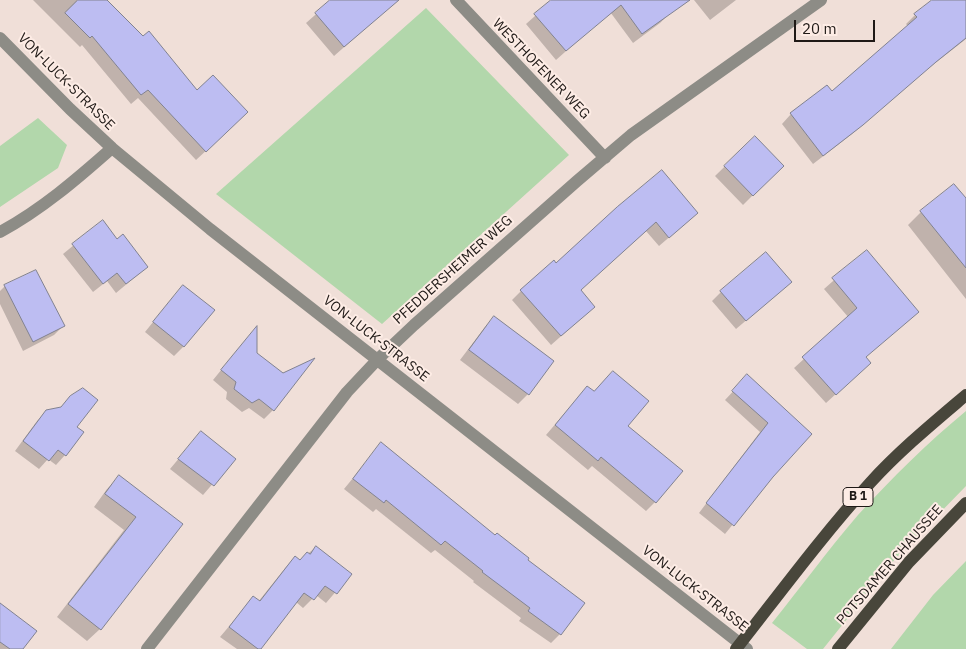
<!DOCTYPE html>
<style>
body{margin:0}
#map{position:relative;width:966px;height:649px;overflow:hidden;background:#f0dfd8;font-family:"IBM Plex Sans",sans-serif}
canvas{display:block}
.scale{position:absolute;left:794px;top:20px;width:81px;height:22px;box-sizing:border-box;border:2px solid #1f1916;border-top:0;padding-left:6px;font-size:15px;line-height:18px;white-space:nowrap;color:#1f1916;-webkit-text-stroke:4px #fdece5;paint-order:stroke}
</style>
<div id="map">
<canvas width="966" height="649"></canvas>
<div class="scale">20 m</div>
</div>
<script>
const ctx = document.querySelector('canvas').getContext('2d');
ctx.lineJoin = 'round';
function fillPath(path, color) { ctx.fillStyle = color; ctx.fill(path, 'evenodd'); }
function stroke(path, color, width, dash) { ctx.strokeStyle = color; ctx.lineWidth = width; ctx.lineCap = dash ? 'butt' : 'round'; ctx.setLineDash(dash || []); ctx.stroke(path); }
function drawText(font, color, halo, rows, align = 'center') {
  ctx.font = font + ' "IBM Plex Sans",sans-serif'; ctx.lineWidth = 4; ctx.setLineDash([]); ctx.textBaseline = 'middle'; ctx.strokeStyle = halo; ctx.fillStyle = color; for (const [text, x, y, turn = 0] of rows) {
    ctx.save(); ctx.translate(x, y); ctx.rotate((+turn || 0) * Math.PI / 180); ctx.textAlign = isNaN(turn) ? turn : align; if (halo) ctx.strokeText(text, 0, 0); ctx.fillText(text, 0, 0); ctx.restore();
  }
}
const green = new Path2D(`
 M426,8L569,155L382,324L216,194Z
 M38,118L67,145L58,168L0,207V146Z
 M966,411V486L895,559L823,649H807L772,623C801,587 828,550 858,515C892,478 927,443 966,411Z
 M966,561V649H891L933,595Z`);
const shadow = new Path2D(`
 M33,0H106L197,91L237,122L196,160L138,98L131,104L82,45L80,47Z
 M332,0H376L375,20L334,56L306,23Z
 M553,0H568L592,28L556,60L526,24Z
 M610,0H660L670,13L660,23L633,43L605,5Z
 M694,0H736L710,20Z
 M934,0H966V39L925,71L852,134L813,164L782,124L791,114L831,92L908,26L906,24L915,15Z
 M755,137L782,166L743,205L715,176Z
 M966,200V299L908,225L921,212Z
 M618,208L687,222L659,246L646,231L579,291L584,316L551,345L512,300L521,291L556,264Z
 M102,222L117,241L147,267L116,293L107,281L93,292L63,254Z
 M866,252L865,358L860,372L826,403L794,368L849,318L824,289Z
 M5,286L63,326L54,335L23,351L0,304V291Z
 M781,291L736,329L712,301L721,292Z
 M174,296L183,347L174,356L145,332Z
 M494,318L552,361L528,394L518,404L460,360L485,327Z
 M248,337L256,354L273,410L264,419L249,408L242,412L226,399L227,392L213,380Z
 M739,385L811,434L772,476L725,534L699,513L760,432L725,400Z
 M587,387L626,426L655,502L646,511L592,466L588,470L546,435Z
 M71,397L76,427L65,455L56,465L48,459L39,469L15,451L37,421L47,411L59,409Z
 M201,432L234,459L203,495L170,469Z
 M381,444L560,634L551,643L519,621L521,618L473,582L474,581L435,550L431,553L376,509L373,512L344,489Z
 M119,477L181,524L100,629L87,641L57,617L124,530L94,507L107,489Z
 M316,547L351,574L326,603L316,595L303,608L296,602L260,649H237L220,637L253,598L258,602L286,567L295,557L299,561Z
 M0,604L22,649H0Z`);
const building = new Path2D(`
 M78,0H107L143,36L149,31L197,90L213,75L248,112L206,152L148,90L141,95L92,36L90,38L65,13Z
 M330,0H399L344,47L315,13Z
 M551,0H690L642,34L621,5L566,51L534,14Z
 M932,0H966V38L936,62L863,125L823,156L790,113L827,85L832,91L917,17L914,14Z
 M755,136L784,166L753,196L724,166Z
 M662,170L698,213L669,238L656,222L581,290L595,307L561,336L520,290L554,260L556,263L617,207Z
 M954,184L966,198V268L920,211Z
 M103,220L117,239L123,234L148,267L126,284L117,273L103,284L72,244Z
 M867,250L919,312L866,357L871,363L836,395L802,357L857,308L832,278Z
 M766,252L792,282L746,321L720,291Z
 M36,270L65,326L33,342L4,285Z
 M183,285L215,310L184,347L153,322Z
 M494,316L554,361L529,395L469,350Z
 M257,326V353L283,373L315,358L274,411L259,399L252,403L234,389L236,382L221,370Z
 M613,371L649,401L628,426L683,471L656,503L601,457L598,461L555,425L587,386L594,391Z
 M747,374L812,434L773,477L734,526L706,503L768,423L732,391Z
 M83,388L98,400L77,427L84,432L66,456L58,450L49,461L23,441L46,410L61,407L70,396Z
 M201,431L236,459L214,486L178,459Z
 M381,442L495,535L497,533L529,558L528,560L585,603L561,635L528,611L530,608L482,572L483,571L445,541L441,545L386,500L384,503L353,479Z
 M119,475L183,524L101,630L68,604L136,517L105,494Z
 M316,546L352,574L337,594L325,586L314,600L304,593L261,649H258L229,627L253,596L260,601L295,556L300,560L307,552L310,554Z
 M0,603L37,631L23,649H10L0,642Z`);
const street = new Path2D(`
 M456,0L605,158
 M0,38L70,109L112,148L210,229L747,649
 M0,232C41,210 77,179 112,148
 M147,649L347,392L378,359L414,325L577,181L631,135L821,0`);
const primary = new Path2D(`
 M736,649C780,593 822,536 870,483C899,451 933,423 966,395
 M838,649L909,562L966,503`);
const shields = [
 [858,497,30]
];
const shieldNames = [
 ["B 1",858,497]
];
const streetNames = [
 ["WESTHOFENER WEG",541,69,46],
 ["VON-LUCK-STRASSE",66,82,45],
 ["PFEDDERSHEIMER WEG",453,270,-42],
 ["VON-LUCK-STRASSE",376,339,38],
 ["POTSDAMER CHAUSSEE",890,565,-49],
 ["VON-LUCK-STRASSE",695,589,38]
];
fillPath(green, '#b2d7ab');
fillPath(shadow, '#0003');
fillPath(building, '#bdbdf2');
stroke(building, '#818290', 1);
stroke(street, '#8d8c86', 12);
stroke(primary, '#48463b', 12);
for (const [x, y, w] of shields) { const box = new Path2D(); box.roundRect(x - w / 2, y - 9.5, w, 19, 4); ctx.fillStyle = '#fdece5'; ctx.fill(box); stroke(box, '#1f1916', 1); }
drawText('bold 12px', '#1f1916', null, shieldNames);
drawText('14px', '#1f1916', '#fdece5', streetNames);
</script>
